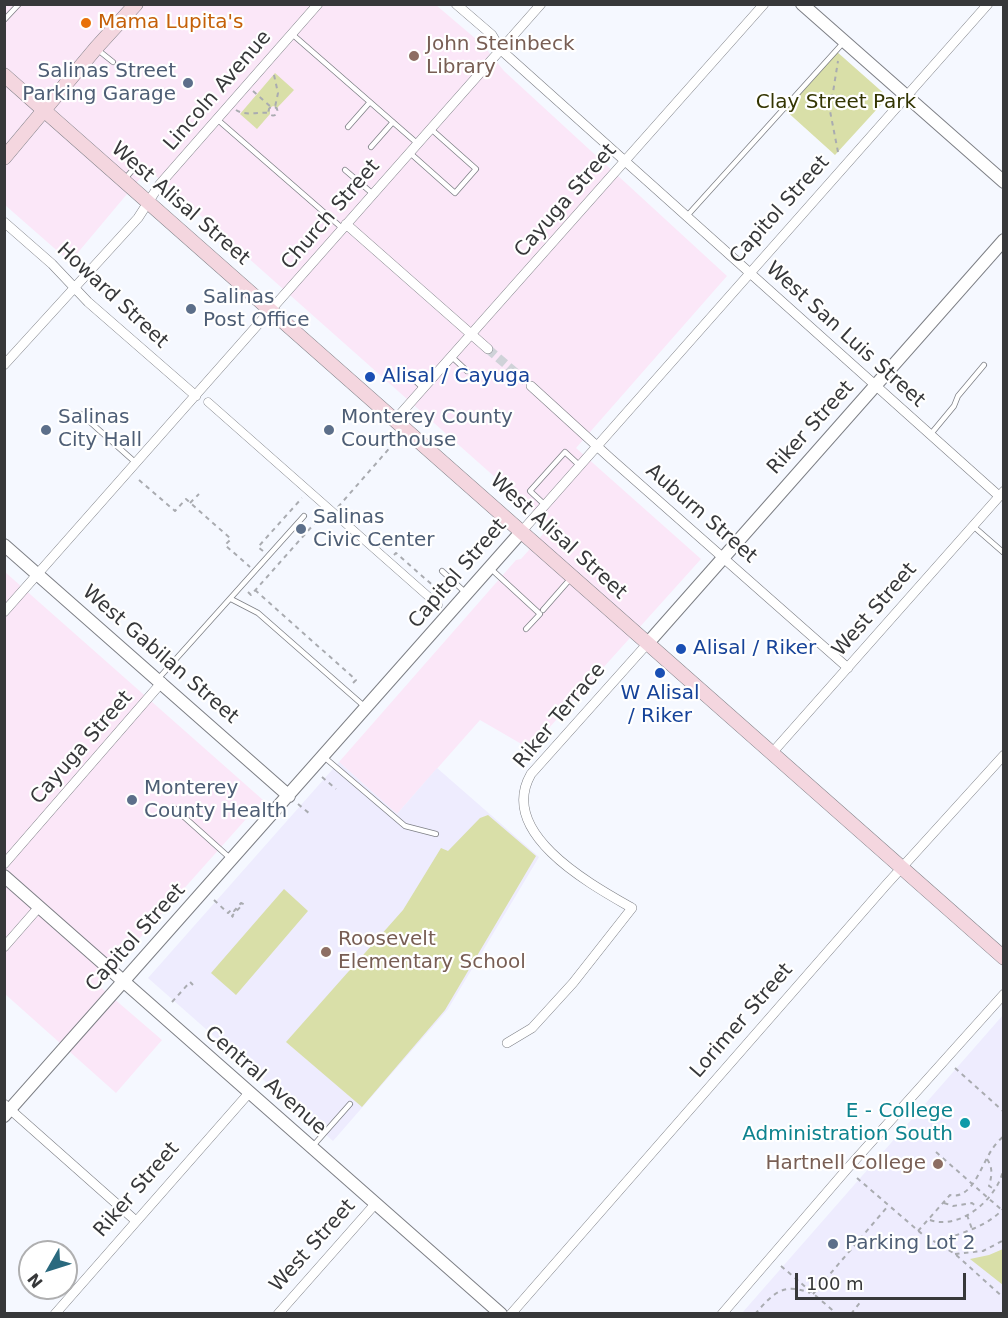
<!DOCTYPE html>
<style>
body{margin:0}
#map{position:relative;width:1008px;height:1318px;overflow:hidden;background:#f5f8ff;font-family:"DejaVu Sans",sans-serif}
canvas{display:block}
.frame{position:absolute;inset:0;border:6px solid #37383a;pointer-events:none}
.north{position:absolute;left:18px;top:1240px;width:60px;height:60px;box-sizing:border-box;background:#fff;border:2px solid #afafb0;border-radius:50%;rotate:231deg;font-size:16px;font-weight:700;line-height:24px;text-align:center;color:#37383a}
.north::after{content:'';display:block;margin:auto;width:21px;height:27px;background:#2a697e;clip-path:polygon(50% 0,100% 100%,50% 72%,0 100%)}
.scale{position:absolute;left:795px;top:1273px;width:171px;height:27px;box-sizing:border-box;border:3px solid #37383a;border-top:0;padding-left:8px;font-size:18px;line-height:21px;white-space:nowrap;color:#37383a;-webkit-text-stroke:4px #fff;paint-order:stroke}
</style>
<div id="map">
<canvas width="1008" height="1318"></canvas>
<div class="frame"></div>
<div class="north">N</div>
<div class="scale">100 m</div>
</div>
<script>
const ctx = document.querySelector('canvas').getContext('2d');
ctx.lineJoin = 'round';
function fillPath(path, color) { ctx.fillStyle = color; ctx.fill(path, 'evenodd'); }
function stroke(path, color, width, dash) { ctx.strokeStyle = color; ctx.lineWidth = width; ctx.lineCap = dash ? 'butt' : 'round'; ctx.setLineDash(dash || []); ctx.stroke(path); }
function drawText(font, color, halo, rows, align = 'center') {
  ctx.font = font + ' "DejaVu Sans",sans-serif'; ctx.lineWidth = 4.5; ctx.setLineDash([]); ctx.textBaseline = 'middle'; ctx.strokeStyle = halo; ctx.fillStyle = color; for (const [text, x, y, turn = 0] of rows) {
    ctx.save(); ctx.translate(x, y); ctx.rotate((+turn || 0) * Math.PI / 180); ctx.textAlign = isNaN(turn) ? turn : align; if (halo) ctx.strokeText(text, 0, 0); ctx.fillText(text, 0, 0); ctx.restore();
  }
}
const commercial = new Path2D(`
 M5,5H436L483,45L504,71L727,276L576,448L701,559L530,749L480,720L397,814L339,762L516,560L521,559L550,526L148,169L70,262L5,205Z
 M5,572L263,800L98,985L162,1040L116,1093L5,994Z`);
const education = new Path2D(`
 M339,762L397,814L437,768L539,857L448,1009L333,1141L148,978Z
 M1003,1015V1313H742Z`);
const green = new Path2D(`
 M836,51L888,97L835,155L784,109Z
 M275,73L294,90L277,108L273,106L270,108V114L257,129L240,114Z
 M488,815L536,856L445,1010L362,1107L286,1042L403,910L441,848L448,851L480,818Z
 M284,889L308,911L236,995L211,973Z
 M1003,1249V1285L970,1259L989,1255Z`);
const minorTunnel = new Path2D(`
 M488,349L531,386`);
const path = new Path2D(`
 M274,75L278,93L275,107
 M253,91L271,107
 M268.5 111a4.5 4.5 0 1 1 9 0a4.5 4.5 0 1 1-9 0Z
 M236,110C245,116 258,112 269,113
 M838,152L830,111L838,61
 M139,480L175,511L186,499L231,539L225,545L250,567
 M190,503L199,494
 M338,507L394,443
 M263,551L258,547L302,498
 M394,555L396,553L446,597
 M255,590L356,680L352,684
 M248,592L251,595L322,515
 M322,777L336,789
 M298,804L310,814
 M214,900L228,913L232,909L234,911L241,903L243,904L232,916L234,918
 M172,1002L190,982L193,985
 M955,1068L1004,1112
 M936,1152L1004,1212
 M987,1159C993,1168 992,1175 989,1186L994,1189
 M857,1178L922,1234L955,1254L1004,1298
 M944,1203L953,1206L972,1203L977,1207
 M967,1215L972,1229
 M930,1220C962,1231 1000,1196 1004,1166
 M918,1231L950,1195C972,1200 981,1166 991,1151C994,1146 999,1140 1004,1136
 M938,1242C962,1232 986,1228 1004,1208
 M955,1254L983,1251L1004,1240
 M781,1266L837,1314
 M813,1294L888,1206
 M755,1314C773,1294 782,1282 810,1293
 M851,1314L862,1300`);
const service = new Path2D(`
 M4,20L19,4
 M292,34L418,144
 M98,50L113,62
 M218,120L342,228
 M348,127L370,102
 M371,147L393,122
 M410,153L455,193L476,169L431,129
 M345,170L373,194
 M124,180L136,166
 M686,217L843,43
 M452,357L467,371
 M410,376L423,388
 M81,414L136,463
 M930,435L954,406L958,396L984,365
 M545,505L530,491L565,452L579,465
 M973,526L1004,553
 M490,568L540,614L526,629
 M442,571L466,593
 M231,599L258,613L364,706
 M543,610L571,578
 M158,679L304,516
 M324,757L405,826L436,834
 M173,807L231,859
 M312,1147L350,1104`);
const pedestrian = new Path2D(`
 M208,402L438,605`);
const minor = new Path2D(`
 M456,4L492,35L501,50L999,496
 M4,222L52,264L88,302L196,396
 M346,224L488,349
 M4,365L138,218L160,184L318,4
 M531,386L610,458L848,668
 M395,420L764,4
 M522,531L988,4
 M4,612L541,4
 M772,753L1004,491
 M4,864L162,682
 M4,947L39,907
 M507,1043L532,1028L573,983L632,908C590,884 497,833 531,774L648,643
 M4,1104L136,1221
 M55,1314L249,1093
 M278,1314L376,1203
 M511,1314L886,885L1004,755
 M722,1314L847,1169L1004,994`);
const tertiary = new Path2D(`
 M802,4L1004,182
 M4,545L289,796
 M648,643L1004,240
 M4,876L501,1314
 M4,1116L522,531`);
const secondary = new Path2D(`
 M4,75L1004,958
 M4,158L96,48L136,4`);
const markers = [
 [86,23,6,"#e8710a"],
 [414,56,6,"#8d6e63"],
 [188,83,6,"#5c6f8a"],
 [191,309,6,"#5c6f8a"],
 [370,377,6,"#1a4fb4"],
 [46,430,6,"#5c6f8a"],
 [329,430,6,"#5c6f8a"],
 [301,529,6,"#5c6f8a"],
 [681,649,6,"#1a4fb4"],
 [660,673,6,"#1a4fb4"],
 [132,800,6,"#5c6f8a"],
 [326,952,6,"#8d6e63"],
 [965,1123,6,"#0f9aa8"],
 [938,1164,6,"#8d6e63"],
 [833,1244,6,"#5c6f8a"]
];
const foodNames = [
 ["Mama Lupita's",98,23]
];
const educationNames = [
 ["John Steinbeck",426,45],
 ["Library",426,68],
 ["Roosevelt",338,940],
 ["Elementary School",338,963],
 ["Hartnell College",926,1164,"right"]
];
const serviceNames = [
 ["Salinas Street",176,72,"right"],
 ["Parking Garage",176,95,"right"],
 ["Salinas",203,298],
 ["Post Office",203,321],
 ["Salinas",58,418],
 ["City Hall",58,441],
 ["Monterey County",341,418],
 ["Courthouse",341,441],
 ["Salinas",313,518],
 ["Civic Center",313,541],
 ["Monterey",144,789],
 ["County Health",144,812],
 ["Parking Lot 2",845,1244]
];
const streetNames = [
 ["Lincoln Avenue",218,91,-49],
 ["Cayuga Street",566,201,-49],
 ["West Alisal Street",180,204,41],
 ["Capitol Street",780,210,-48],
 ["Church Street",331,215,-49],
 ["Howard Street",112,296,43],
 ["West San Luis Street",845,335,42],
 ["Riker Street",811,428,-48],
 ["Auburn Street",701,514,41],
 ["West Alisal Street",558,537,42],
 ["Capitol Street",458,574,-49],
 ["West Street",875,610,-49],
 ["West Gabilan Street",160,655,41],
 ["Riker Terrace",560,716,-50],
 ["Cayuga Street",82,748,-49],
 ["Capitol Street",136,938,-48],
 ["Lorimer Street",742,1021,-49],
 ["Central Avenue",265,1081,41],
 ["Riker Street",137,1190,-49],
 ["West Street",313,1246,-48]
];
const parkNames = [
 ["Clay Street Park",836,103]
];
const transitNames = [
 ["Alisal / Cayuga",382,377],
 ["Alisal / Riker",693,649],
 ["W Alisal",660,694,"center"],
 ["/ Riker",660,717,"center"]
];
const cultureNames = [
 ["E - College",953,1112],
 ["Administration South",953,1135]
];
fillPath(commercial, '#fbe7f8');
fillPath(education, '#eeecfe');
fillPath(green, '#d9dfa8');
stroke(minorTunnel, '#cfd2d8', 9, [9, 4.5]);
stroke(service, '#7d7f85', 6);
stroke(pedestrian, '#7d7f85', 9);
stroke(minor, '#7d7f85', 10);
stroke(tertiary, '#7d7f85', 14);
stroke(secondary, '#7d7f85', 15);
stroke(path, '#a9abb0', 2, [4.5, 4.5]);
stroke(service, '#fff', 4.5);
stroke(pedestrian, '#fff', 8);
stroke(minor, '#fff', 9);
stroke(tertiary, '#fff', 12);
stroke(secondary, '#f4d6df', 14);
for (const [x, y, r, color] of markers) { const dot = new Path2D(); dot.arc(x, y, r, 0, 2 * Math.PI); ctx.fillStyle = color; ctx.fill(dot); stroke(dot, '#fff', 2); }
drawText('20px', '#c56008', '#fff', foodNames, 'left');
drawText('20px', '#785e54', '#fff', educationNames, 'left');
drawText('20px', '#4e5e75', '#fff', serviceNames, 'left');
drawText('20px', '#37383a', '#fff', streetNames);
drawText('20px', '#333502', '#fff', parkNames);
drawText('20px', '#164399', '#fff', transitNames, 'left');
drawText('20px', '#0d838f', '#fff', cultureNames, 'right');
</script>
